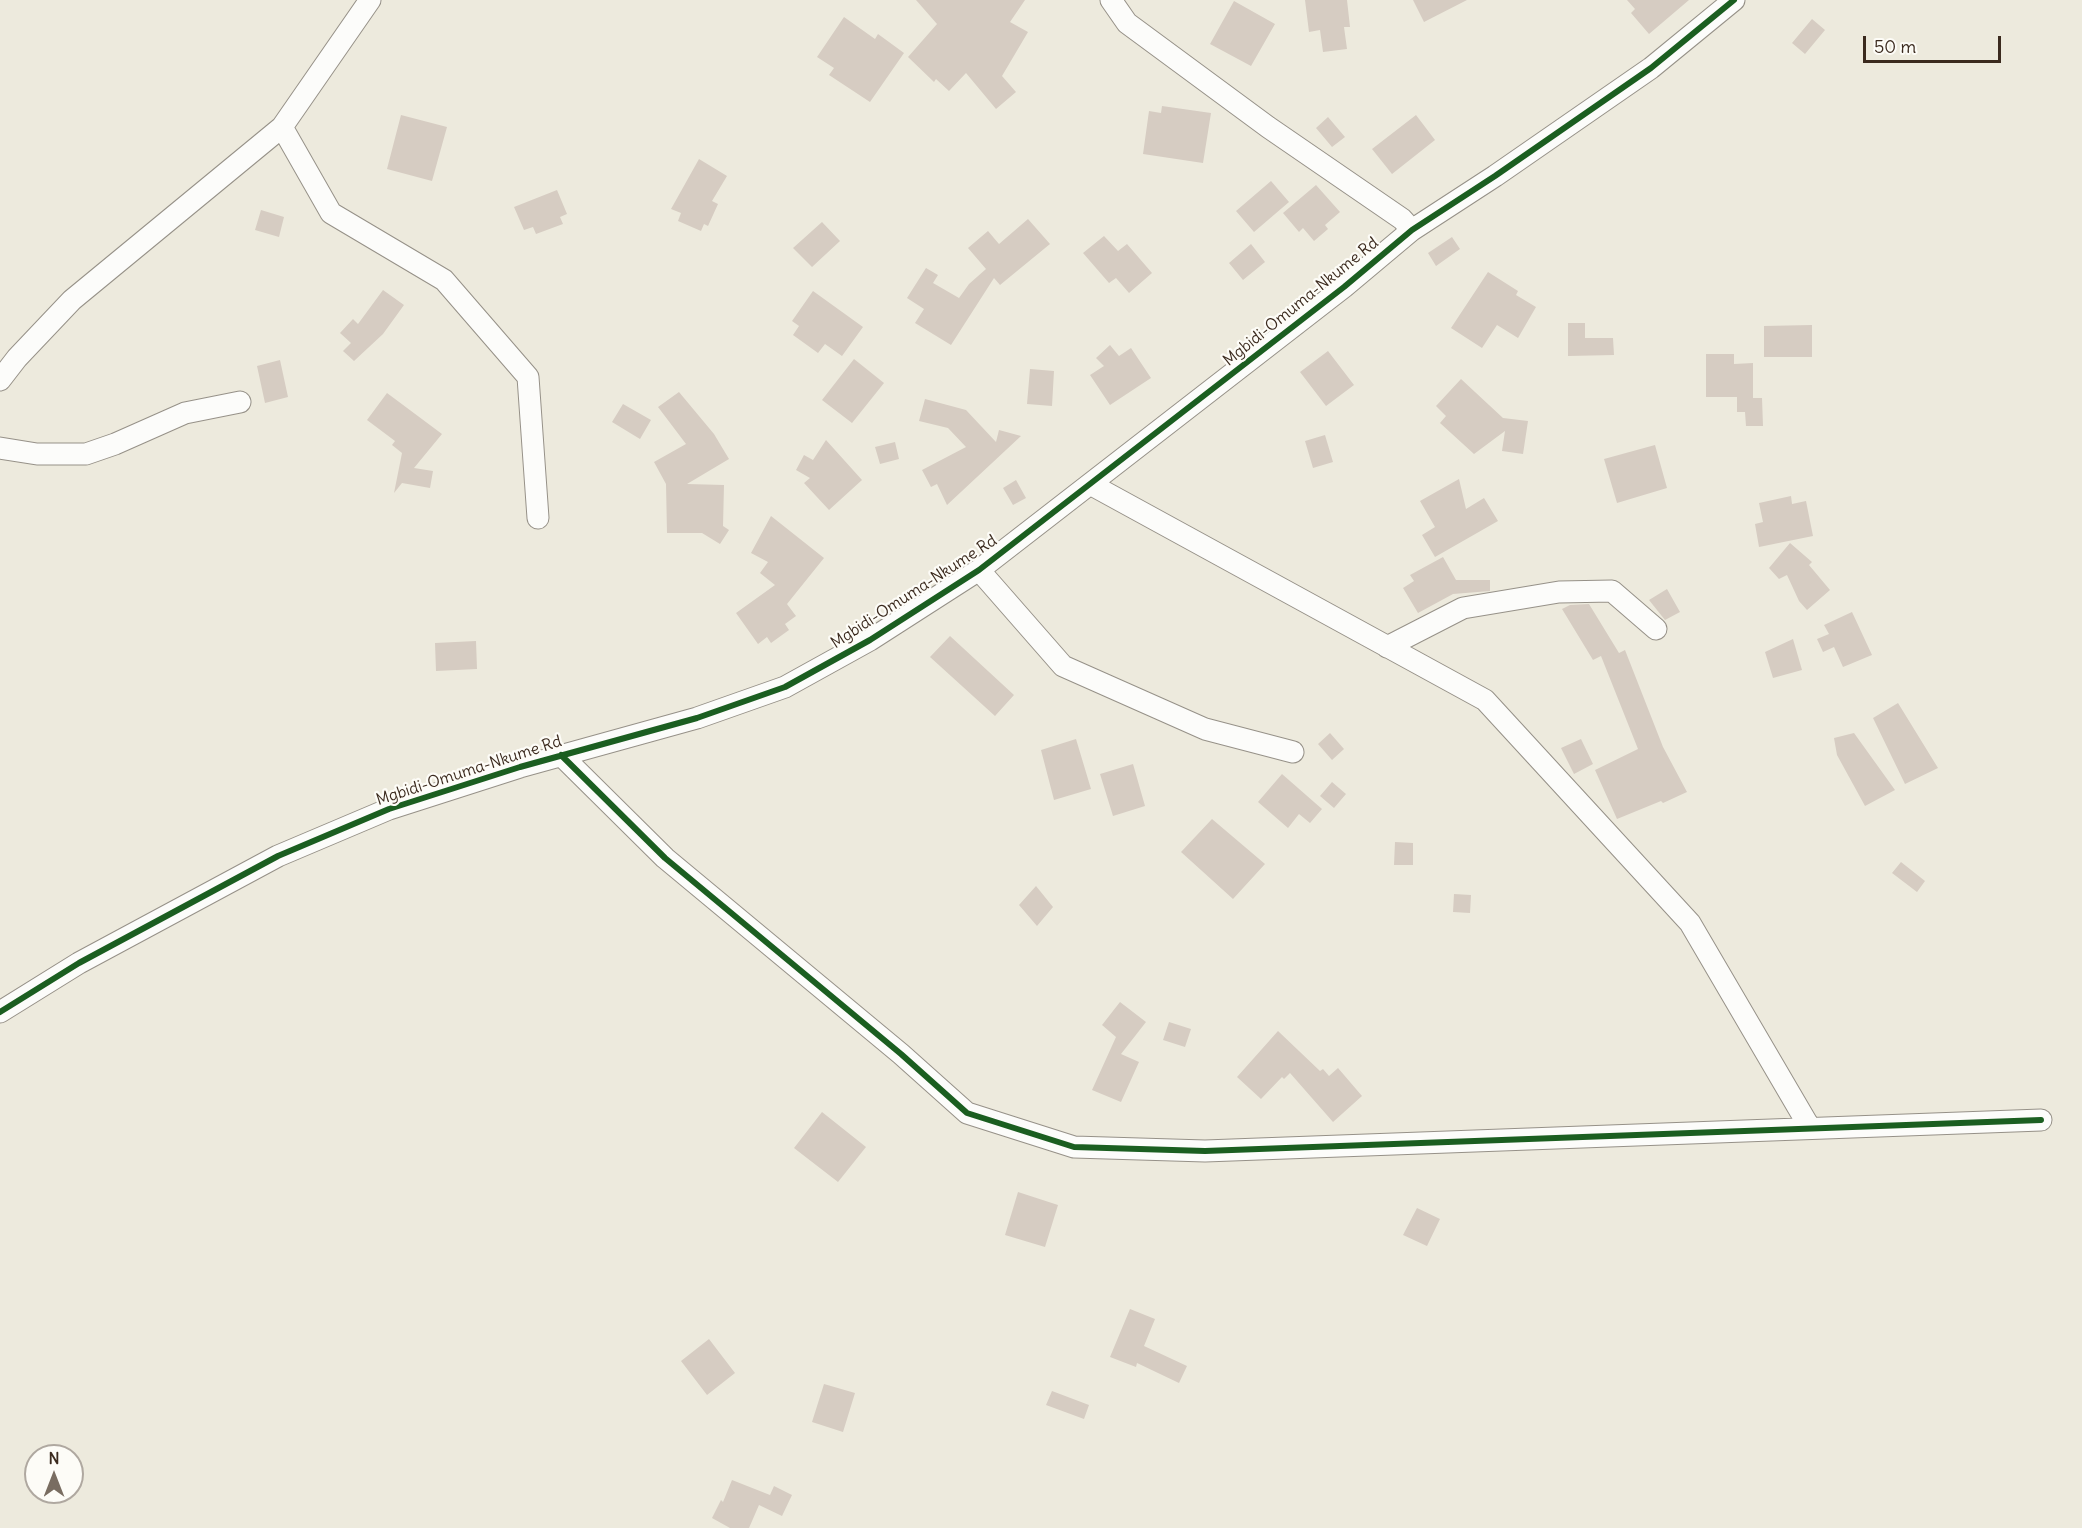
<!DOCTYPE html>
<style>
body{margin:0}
#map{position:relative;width:2082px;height:1528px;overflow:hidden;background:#edeadd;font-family:Delius,sans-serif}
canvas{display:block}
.north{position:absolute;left:24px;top:1444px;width:60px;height:60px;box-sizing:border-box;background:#fdfcf7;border:2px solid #afa8a0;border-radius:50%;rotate:0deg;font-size:16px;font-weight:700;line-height:24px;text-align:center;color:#3b2a1e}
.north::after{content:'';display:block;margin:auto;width:21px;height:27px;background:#796d61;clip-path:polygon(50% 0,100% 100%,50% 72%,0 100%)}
.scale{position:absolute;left:1863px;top:36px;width:138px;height:27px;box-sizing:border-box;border:3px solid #3b2a1e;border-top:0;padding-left:8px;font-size:18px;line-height:21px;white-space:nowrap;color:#3b2a1e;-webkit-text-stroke:4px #fdfcf7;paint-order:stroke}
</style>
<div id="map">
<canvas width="2082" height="1528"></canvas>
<div class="north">N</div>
<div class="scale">50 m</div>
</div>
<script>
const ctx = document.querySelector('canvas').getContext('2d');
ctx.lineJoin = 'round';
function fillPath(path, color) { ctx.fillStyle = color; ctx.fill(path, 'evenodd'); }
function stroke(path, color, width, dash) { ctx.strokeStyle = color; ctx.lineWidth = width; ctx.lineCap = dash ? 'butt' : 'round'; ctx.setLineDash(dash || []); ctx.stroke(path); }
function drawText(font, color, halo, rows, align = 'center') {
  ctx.font = font + ' Delius,sans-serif'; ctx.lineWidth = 4.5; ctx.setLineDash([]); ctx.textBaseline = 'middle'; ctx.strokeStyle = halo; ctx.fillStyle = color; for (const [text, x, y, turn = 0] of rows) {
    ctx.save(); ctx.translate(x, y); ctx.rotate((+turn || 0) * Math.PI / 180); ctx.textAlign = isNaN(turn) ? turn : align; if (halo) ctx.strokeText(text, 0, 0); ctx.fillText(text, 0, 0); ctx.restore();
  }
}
const building = new Path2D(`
 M916,0H1025L1010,22L1028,32L1002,76L1016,92L996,109L966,73L949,91L936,79L934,82L908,57L937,24Z
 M1305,0H1347L1350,27H1344L1347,49L1323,52L1320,30L1309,32Z
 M1413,0H1467L1424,22Z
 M1627,0H1689L1649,34L1631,13L1635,9Z
 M1234,1L1275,24L1251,66L1210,44Z
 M844,17L875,39L878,34L904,53L870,102L829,75L834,68L817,57Z
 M1812,19L1825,30L1805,54L1792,43Z
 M1162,106L1211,113L1203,163L1143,154L1149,111L1161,113Z
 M401,115L447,127L432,181L387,169Z
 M1416,115L1435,140L1392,174L1372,149Z
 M1328,117L1345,137L1332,147L1316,128Z
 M699,159L727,176L712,201L718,204L708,226L704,224L701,231L678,221L681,213L671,209Z
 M1271,181L1289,202L1254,232L1236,211Z
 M1316,185L1340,212L1325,225L1328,229L1314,241L1303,228L1299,232L1283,213Z
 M557,190L567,214L560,217L563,224L536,234L533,227L524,230L514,207Z
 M261,210L284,217L279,237L255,230Z
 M1028,219L1050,244L1000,285L994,278L951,345L915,323L924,309L907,298L926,268L938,275L933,283L959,298L969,284L986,269L968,248L988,231L999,244Z
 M822,222L840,241L812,267L793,248Z
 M1104,236L1118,251L1127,244L1152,273L1129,293L1116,278L1109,283L1083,253Z
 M1452,237L1460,249L1436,266L1428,253Z
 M1251,244L1265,262L1243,280L1229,263Z
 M1488,272L1518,291L1516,295L1536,307L1518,338L1497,325L1482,348L1451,328Z
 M383,290L404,305L383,334L354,361L343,351L351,343L340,333L353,319L358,324Z
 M813,291L863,327L842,356L825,344L818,353L793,335L799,326L792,321Z
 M1568,323H1585V338H1613L1614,355L1568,356Z
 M1812,325V357H1764V326Z
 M1110,345L1119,356L1131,348L1151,378L1110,405L1090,375L1104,366L1096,358Z
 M1328,351L1354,385L1326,406L1300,372Z
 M1706,354H1734V364L1753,363V398H1762L1763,426H1746L1745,412H1737V397H1706Z
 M854,359L884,383L852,423L822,400Z
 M280,360L288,397L265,403L257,366Z
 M1030,369L1054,371L1052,406L1027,404Z
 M1461,379L1503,418L1528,421L1523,454L1502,451L1505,431L1474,454L1440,423L1446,416L1436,406Z
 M679,392L714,434L729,459L687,484L724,485L723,526L729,530L720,544L702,533H667L666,484L654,462L686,444L658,407Z
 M387,393L442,434L414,468L433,471L430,488L402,483L394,493L402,453L392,445L395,441L367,420Z
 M925,399L966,410L996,442L999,430L1021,436L947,505L937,484L931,487L922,470L966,447L948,428L919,421Z
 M623,404L651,420L640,439L612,422Z
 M1325,435L1333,462L1313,468L1305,441Z
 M826,440L862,480L829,510L804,483L810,478L796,470L804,455L813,460Z
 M895,442L899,459L880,464L875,447Z
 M1655,445L1667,488L1617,503L1604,459Z
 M1459,479L1466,509L1484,498L1498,521L1435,557L1422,535L1435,527L1420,501Z
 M1016,480L1026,498L1013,505L1003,488Z
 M1791,496L1792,504L1806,501L1813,536L1759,547L1755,524L1763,522L1759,503Z
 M771,516L824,558L787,604L796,616L785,624L789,630L771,643L767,637L758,644L736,613L775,585L760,573L768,562L751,553Z
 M1790,543L1812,562L1809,565L1830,590L1807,610L1799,601L1787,575L1779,579L1769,568Z
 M1443,557L1456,580H1490V591L1453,594L1418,613L1403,588L1414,581L1410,575Z
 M1667,589L1680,612L1665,620L1649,600Z
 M1589,604L1619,653L1625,650L1663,747L1687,792L1663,803L1661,801L1617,819L1595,770L1638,749L1601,656L1593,660L1562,609L1570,605Z
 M1852,612L1872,655L1843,667L1834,647L1823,652L1817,639L1829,634L1824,625Z
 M950,636L1014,695L995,716L930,657Z
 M1793,639L1802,670L1773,678L1765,652Z
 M476,641L477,669L436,671L435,643Z
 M1898,703L1938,768L1905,784L1873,718Z
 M1330,733L1344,749L1332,760L1318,744Z
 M1854,733L1895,790L1865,806L1837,755L1834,738Z
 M1076,739L1091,789L1054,800L1041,750Z
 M1581,739L1593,764L1574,774L1561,748Z
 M1133,764L1145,806L1113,816L1100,774Z
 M1282,774L1322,809L1310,823L1299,814L1288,828L1258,802Z
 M1332,782L1346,794L1334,808L1320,796Z
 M1212,819L1265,864L1233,899L1181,852Z
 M1395,842L1413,843V865H1394Z
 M1901,862L1925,881L1917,892L1892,873Z
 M1036,886L1053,907L1037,926L1019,905Z
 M1454,894L1471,895L1470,913L1453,912Z
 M1120,1002L1146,1022L1121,1054L1139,1062L1121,1102L1092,1090L1116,1037L1102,1025Z
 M1169,1022L1191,1029L1185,1047L1163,1040Z
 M1278,1031L1320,1071L1323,1069L1329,1076L1338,1068L1362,1096L1333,1122L1290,1073L1284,1079L1282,1077L1261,1099L1237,1077Z
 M822,1112L866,1147L838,1182L794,1148Z
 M1018,1192L1058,1205L1045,1247L1005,1235Z
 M1417,1208L1440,1219L1427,1246L1403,1235Z
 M1130,1309L1155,1319L1144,1346L1187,1366L1179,1383L1137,1363L1136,1367L1110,1357Z
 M709,1339L735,1373L707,1395L681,1361Z
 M824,1384L855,1393L843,1432L812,1422Z
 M1052,1391L1089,1405L1084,1419L1046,1405Z
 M732,1480L770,1495L774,1486L792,1495L782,1516L759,1505L749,1528H730L712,1518L721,1500L723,1502Z`);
const minor = new Path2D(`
 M1111,0L1127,23L1268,127L1402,219L1412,230
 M282,127L331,213L444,280L528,377L538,518
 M0,380L17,358L72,300L282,127L370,0
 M0,448L37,454H86L115,444L185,413L240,402
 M1090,484L1485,700L1690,923L1810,1128
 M979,570L1063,666L1205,729L1293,752
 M1387,647L1463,608L1559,592L1612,591L1656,629
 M561,755L665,858L901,1054L967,1113L1074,1147L1205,1151L2041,1120
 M0,1012L79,963L278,856L389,809L520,767L697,718L785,687L870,640L979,570L1344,287L1412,230L1495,176L1651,68L1734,0`);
const cycleway = new Path2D(`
 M561,755L665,858L901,1054L967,1113L1074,1147L1205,1151L2041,1120
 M0,1012L79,963L278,856L389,809L520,767L697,718L785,687L870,640L979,570L1344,287L1412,230L1495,176L1651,68L1734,0`);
const streetNames = [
 ["Mgbidi-Omuma-Nkume Rd",1301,302,-39],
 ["Mgbidi-Omuma-Nkume Rd",914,592,-33],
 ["Mgbidi-Omuma-Nkume Rd",469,771,-18]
];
fillPath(building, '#d6ccc2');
stroke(minor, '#969188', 23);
stroke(minor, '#fcfcfa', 21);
stroke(cycleway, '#1b5e20', 6);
drawText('16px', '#3b2a1e', '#fdfcf7', streetNames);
</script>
